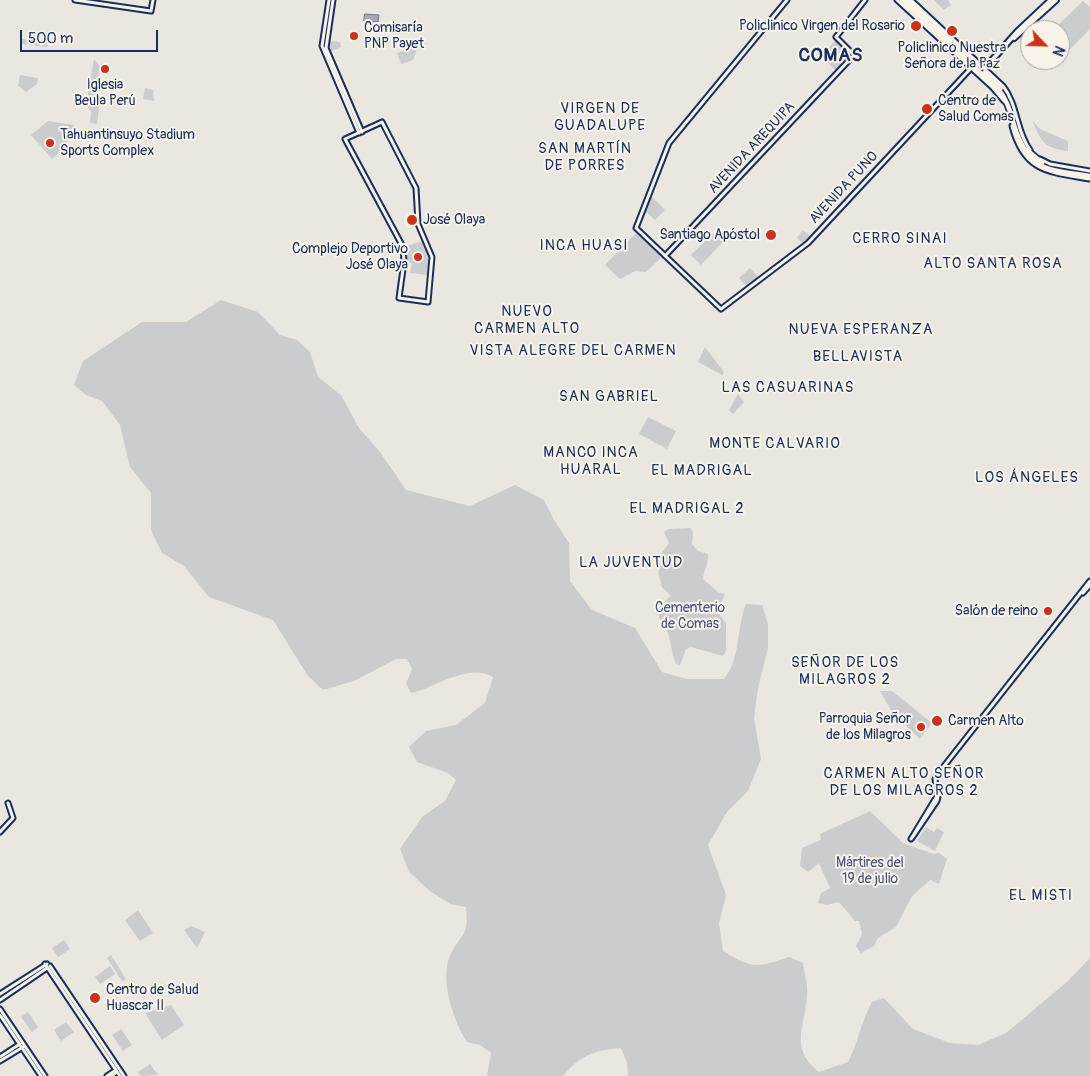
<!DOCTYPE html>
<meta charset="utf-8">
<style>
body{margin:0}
#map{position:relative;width:1090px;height:1076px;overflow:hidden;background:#eae7e0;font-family:Pangolin,sans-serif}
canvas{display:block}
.north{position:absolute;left:1020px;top:20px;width:50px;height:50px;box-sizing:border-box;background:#f7f3e8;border:1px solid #9fa5b1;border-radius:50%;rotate:114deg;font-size:14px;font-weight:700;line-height:20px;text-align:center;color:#1b2f5e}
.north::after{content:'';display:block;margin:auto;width:18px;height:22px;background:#c8321e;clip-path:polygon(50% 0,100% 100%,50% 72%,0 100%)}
.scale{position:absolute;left:20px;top:30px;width:138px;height:22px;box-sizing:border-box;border:2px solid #1b2f5e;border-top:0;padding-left:6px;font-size:15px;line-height:18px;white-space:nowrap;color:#1b2f5e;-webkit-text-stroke:4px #f7f3e8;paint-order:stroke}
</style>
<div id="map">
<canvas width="1090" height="1076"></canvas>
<div class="north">N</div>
<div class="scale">500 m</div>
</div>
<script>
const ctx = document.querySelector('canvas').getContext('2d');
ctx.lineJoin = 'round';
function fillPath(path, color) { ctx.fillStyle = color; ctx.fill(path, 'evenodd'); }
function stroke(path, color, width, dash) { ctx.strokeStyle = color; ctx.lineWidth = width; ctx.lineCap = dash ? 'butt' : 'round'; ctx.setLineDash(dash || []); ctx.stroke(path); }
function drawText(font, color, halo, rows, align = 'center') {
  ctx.font = font + ' Pangolin,sans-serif'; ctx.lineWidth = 4; ctx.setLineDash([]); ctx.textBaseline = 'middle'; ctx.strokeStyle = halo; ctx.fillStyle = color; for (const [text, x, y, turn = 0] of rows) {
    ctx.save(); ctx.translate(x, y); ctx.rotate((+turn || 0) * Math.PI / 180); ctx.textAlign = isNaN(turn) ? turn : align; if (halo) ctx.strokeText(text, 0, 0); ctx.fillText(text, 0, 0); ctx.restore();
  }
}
const green = new Path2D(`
 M934,0H948L951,5L944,10Z
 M1083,1L1090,7V29L1060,59V30H1053Z
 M22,39L48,42L47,47L22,44Z
 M836,39L852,55L837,72L822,57Z
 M328,41L340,42L341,47L329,52Z
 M418,46L413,60L401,64L397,53Z
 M94,59L100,66L96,95L100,97L97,124L90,123L91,112L86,105Z
 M20,75L38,78L37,84L26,92L18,86Z
 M145,88L153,90L154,101L143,99Z
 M1032,120L1040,129L1068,141V151C1043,148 1041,141 1032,120Z
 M48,121L74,125L66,146L52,159L31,135Z
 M651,196L665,210L655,220L645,211Z
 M803,230L812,238L804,245L797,238Z
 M636,233L660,255L661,258L646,272L635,271L620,279L605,265Z
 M713,233L723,242L701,265L691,255Z
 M422,241L430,258L428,275L410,273L412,263L406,261L407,246Z
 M750,268L760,279L748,288L739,278Z
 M221,300L258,312L280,335L297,340L310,352L318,377L341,395L359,428L380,452L406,490L470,506L515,485L544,500L554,520L569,543L570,581L592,610L635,628L662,672L687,679H724C741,658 736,629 746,604L762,605L768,624V648L758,688L754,718L761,759L748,791L727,812L708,845L726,895L719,923L723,951C753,969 756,968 789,957L803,963C804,973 808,984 807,994C806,1025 788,1048 819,1072L848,1062C858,1043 861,1022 872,1002L884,998L913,1029L950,1043L978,1045L1006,1033L1068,981L1090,958V1076H628L627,1063L621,1048C594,1050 581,1055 563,1076H487L491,1053L480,1045L467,1042C454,1022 439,980 450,956C461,932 469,939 466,907L450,904L430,891L409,872L400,849L422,817L445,801L456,780L448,773L417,762L409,747L426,731L456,725L485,703L493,677C468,662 435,688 411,693L406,684L412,669L407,659H396L354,681L323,690L308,676L273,620L209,597L184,566L162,553L151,530V493L130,467L120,425L102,401L86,395L74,385L83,361L142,322H186Z
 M705,347L724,372L722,375L698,362Z
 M738,394L744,402L733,414L729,410Z
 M648,417L676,431L667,449L639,434Z
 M691,528L693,534L692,544L698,551L708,554C709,563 704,569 703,579L719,593L725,594L717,612L726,623V651L723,656L691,647L686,649L680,665L676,664C671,653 672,641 666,629C663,623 657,619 659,611C660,605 666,600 671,596L662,587L658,572L664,562L661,554L669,543L664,532L669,529Z
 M880,691H892L932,723L920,739L892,712Z
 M870,811L903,843L934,854L939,853L947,859L939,884L930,880L912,896L896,927L878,938L874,946L861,953L856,946L862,934L859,921H855L839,902L827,905L818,903L821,893L830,888L819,863L808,872L800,866L802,848L821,840L820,834Z
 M926,827L934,832L937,828L944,832L935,851L917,841Z
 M138,910L153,933L140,941L125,920Z
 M191,926L205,932L197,948L184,930Z
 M64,940L70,949L58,957L52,948Z
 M111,955L126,979L122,981L107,958Z
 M110,966L115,974L100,984L95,977Z
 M171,1005L184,1025L162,1040L145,1013Z
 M28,1012L38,1027L32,1032L21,1017Z
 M66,1022L74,1032L61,1041L54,1030Z
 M121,1029L132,1045L123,1051L112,1035Z
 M150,1064L158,1075L141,1076L138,1072Z`);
const water = new Path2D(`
 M365,14L379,15L378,22L364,21Z`);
const secondary = new Path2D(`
 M75,0L151,11L153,0
 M329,0L322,46L359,133
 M333,0L326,48L362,132
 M787,0L669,143L636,228L721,309L808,243L973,66
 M897,0L993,88L1004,101
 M911,0L1003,86C1018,105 1016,131 1030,150
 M382,122L416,188L418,224L432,257L428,302L399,298L404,262L403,247L345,139Z
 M1012,126C1024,172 1048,172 1090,179
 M1040,159L1050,164L1090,171
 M665,256L854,55L836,37L865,0
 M1083,593L1090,585
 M0,832L13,818L8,803
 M912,838L937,801L939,793
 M911,839L937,796L935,779L937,775L1090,581
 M45,964L120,1076
 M50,966L124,1076
 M0,994L47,964
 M0,1000L47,968
 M0,1009L45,1076
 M0,1015L41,1076
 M0,1057L20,1044
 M0,1061L23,1047
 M107,1076L116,1070
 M111,1076L117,1072`);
const primary = new Path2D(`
 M1014,38L1056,0
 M985,68L1017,32L1051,0`);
const highway = new Path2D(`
 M902,0L999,90C1007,100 1011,112 1014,125C1029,172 1046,169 1090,176
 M907,0L977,65
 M985,72L1001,88
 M1027,150L1042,163`);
const markers = [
 [916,26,6,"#c8321e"],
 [952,31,6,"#c8321e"],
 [354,36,5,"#c8321e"],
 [105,69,5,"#c8321e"],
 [927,109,6,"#c8321e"],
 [50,143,5,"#c8321e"],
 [412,220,6,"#c8321e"],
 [771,235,6,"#c8321e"],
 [418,257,5,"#c8321e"],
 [1048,611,5,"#c8321e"],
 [937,721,6,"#c8321e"],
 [921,727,5,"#c8321e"],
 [95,998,6,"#c8321e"]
];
const poiNames = [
 ["Policlinico Virgen del Rosario",905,26,"right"],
 ["Comisaría",364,28],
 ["PNP Payet",364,44],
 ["Policlinico Nuestra",952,48,"center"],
 ["Señora de la Paz",952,64,"center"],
 ["Iglesia",105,85,"center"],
 ["Beula Perú",105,101,"center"],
 ["Centro de",938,101],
 ["Salud Comas",938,117],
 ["Tahuantinsuyo Stadium",60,135],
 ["Sports Complex",60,151],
 ["José Olaya",423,220],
 ["Santiago Apóstol",760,235,"right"],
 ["Complejo Deportivo",408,249,"right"],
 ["José Olaya",408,265,"right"],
 ["Salón de reino",1038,611,"right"],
 ["Parroquia Señor",911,719,"right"],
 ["de los Milagros",911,735,"right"],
 ["Carmen Alto",948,721],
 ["Centro de Salud",106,990],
 ["Huascar II",106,1006]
];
const streetNames = [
 ["AVENIDA AREQUIPA",752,148,-47],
 ["AVENIDA PUNO",844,188,-47]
];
const parkNames = [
 ["Cementerio",690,608],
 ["de Comas",690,624],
 ["Mártires del",870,863],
 ["19 de julio",870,879]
];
const neighbourhoodNames = [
 ["VIRGEN DE",600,109],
 ["GUADALUPE",600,126],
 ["SAN MARTÍN",585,149],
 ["DE PORRES",585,166],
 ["CERRO SINAI",900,239],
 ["INCA HUASI",584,246],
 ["ALTO SANTA ROSA",993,264],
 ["NUEVO",527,312],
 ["CARMEN ALTO",527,329],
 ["NUEVA ESPERANZA",861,330],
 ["VISTA ALEGRE DEL CARMEN",573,351],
 ["BELLAVISTA",858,357],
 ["LAS CASUARINAS",788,388],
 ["SAN GABRIEL",609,397],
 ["MONTE CALVARIO",775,444],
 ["MANCO INCA",591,453],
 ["HUARAL",591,470],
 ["EL MADRIGAL",702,471],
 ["LOS ÁNGELES",1027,478],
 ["EL MADRIGAL 2",687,509],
 ["LA JUVENTUD",631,563],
 ["SEÑOR DE LOS",845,663],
 ["MILAGROS 2",845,680],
 ["CARMEN ALTO SEÑOR",904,774],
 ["DE LOS MILAGROS 2",904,791],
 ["EL MISTI",1041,896]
];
const districtNames = [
 ["COMAS",831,56]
];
fillPath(green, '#cbcccd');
fillPath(water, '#a3a8b4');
stroke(water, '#6d7892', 1);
stroke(secondary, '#1b2f5e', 7);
stroke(primary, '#1b2f5e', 8);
stroke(highway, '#1b2f5e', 8);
stroke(secondary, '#f7f3e8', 3);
stroke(primary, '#f7f3e8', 4);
stroke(highway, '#f7f3e8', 4.5);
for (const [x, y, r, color] of markers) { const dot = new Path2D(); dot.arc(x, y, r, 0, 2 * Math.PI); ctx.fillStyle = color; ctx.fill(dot); stroke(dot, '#f7f3e8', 2); }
drawText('14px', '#1b2f5e', '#f7f3e8', poiNames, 'left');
drawText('14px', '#1b2f5e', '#f7f3e8', streetNames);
drawText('14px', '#47567a', '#f7f3e8', parkNames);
ctx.letterSpacing = '1px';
drawText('15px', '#1b2f5e', '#f7f3e8', neighbourhoodNames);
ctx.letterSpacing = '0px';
ctx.letterSpacing = '1px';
drawText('bold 19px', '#1b2f5e', '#f7f3e8', districtNames);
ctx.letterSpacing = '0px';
</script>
